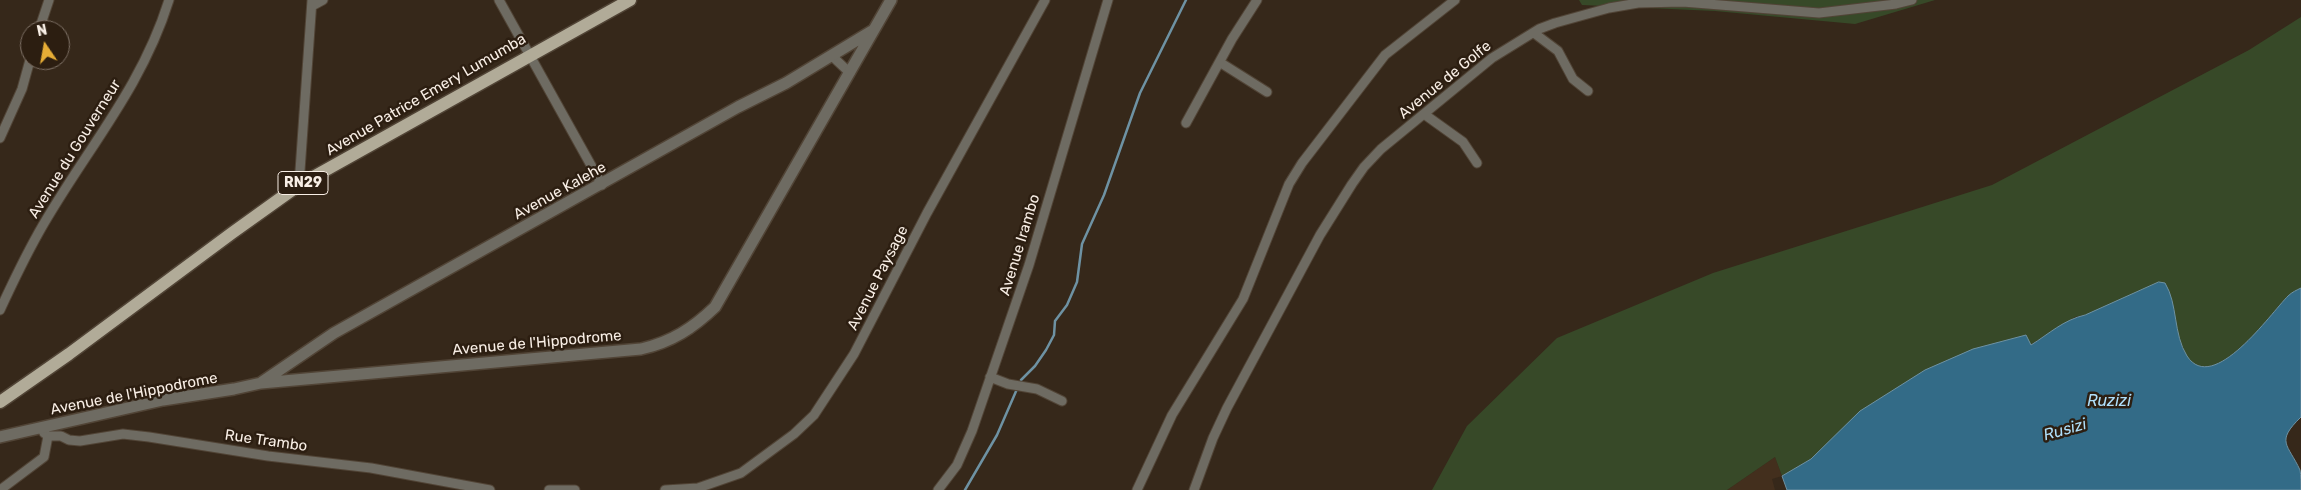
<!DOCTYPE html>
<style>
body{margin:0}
#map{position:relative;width:2301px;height:490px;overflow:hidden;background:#36281a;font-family:Rubik,sans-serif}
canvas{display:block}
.north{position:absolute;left:20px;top:20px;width:50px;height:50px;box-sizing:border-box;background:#2c1e11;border:1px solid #7e7166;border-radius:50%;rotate:348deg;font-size:14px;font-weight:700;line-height:20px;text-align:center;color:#f8eee5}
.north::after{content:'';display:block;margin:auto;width:18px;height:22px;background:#e6ad36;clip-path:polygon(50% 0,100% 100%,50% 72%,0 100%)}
</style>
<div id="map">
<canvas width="2301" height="490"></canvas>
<div class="north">N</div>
</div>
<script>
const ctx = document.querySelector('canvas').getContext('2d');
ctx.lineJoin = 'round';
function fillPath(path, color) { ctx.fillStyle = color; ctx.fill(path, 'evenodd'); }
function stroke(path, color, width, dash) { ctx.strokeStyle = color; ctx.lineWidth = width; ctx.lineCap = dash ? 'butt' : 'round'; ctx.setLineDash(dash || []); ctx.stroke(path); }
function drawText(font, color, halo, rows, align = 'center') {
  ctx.font = font + ' Rubik,sans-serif'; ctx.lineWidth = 5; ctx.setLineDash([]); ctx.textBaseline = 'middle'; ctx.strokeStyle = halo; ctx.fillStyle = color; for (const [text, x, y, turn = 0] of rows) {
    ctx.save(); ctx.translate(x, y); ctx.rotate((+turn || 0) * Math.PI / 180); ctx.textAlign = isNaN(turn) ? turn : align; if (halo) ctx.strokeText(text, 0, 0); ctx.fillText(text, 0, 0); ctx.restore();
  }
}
const built = new Path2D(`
 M1775,457L1782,476L1772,479L1775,490H1727Z`);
const green = new Path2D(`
 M1579,0H1935L1855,24L1715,11L1582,5Z
 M2301,17V288C2297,290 2292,293 2288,296C2271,313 2222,384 2192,363C2182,355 2179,335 2175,324L2085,315L2075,317L2030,345L2026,335L2001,343L1834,439L1811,459L1782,476L1775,457L1727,490H1432L1467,426L1557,338L1713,273L1992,185L2249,50Z`);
const water = new Path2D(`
 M2159,282L2165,283C2178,304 2173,334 2187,356C2213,396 2271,313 2288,296C2292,292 2297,290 2301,288V417C2275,442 2288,444 2300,470C2301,475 2301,484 2301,490H1787L1782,476L1811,459L1860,411L1925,370L1973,349L2026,335L2031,345C2049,334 2063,320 2085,315Z`);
const stream = new Path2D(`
 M1021,380L1035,366L1046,350L1054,335L1055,321L1067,305L1077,282L1082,244L1104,195L1140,93L1186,0
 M965,490L997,435L1017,389`);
const minor = new Path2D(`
 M499,0L602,185
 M312,6L323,0
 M39,30L49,0
 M1534,33L1558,51L1573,79L1588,91
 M832,56L850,73
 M1221,63L1267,92
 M1424,114L1463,142L1477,163
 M1186,123L1232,39L1257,0
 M0,138L22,89L30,60
 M299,185L312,0
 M0,310C12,284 25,257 39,232C84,152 141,90 169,0
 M990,377L1008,384L1037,389L1062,401
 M42,428L44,433L48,436H61L69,440L80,441L123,434L149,437L268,456L371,468L490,490
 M0,490L44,457L48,436
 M549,490H575
 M665,490L698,488L741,473L794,434L814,415L854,354L927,213L1045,0
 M938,490L957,465L972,431L1029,265L1108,0
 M1137,490L1172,415L1243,299L1289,184L1302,163L1385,55L1455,0
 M1194,490L1213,438L1227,408L1320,235L1352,184L1364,167L1381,149L1492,58L1539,29L1555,23L1609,8L1638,3L1683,2L1819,13L1896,4L1912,0`);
const tertiary = new Path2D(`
 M262,382L334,333L738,107L786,83L872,31
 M0,437L163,400L234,389L261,383L641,349C672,342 693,328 715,307L891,0`);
const primary = new Path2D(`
 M0,402L69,354L232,233L299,185L630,0`);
const shields = [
 [303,183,50]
];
const shieldNames = [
 ["RN29",303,183]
];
const streetNames = [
 ["Avenue de Golfe",1445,80,-39],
 ["Avenue Patrice Emery Lumumba",426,95,-30],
 ["Avenue du Gouverneur",75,149,-58],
 ["Avenue Kalehe",560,191,-29],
 ["Avenue Irambo",1020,245,-73],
 ["Avenue Paysage",878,278,-63],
 ["Avenue de l'Hippodrome",537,343,-5],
 ["Avenue de l'Hippodrome",134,394,-11],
 ["Rue Trambo",266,441,8]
];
const waterNames = [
 ["Ruzizi",2109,401],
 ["Rusizi",2065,430,-16]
];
fillPath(built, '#432f1d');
fillPath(green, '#374928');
fillPath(water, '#336b87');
stroke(water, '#6e92a3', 1);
stroke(stream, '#6e92a3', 2.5);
stroke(minor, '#514436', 11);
stroke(tertiary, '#514436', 14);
stroke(primary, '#514436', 15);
stroke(minor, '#6e6b62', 9);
stroke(tertiary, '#6e6b62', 11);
stroke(primary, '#b1ab98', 12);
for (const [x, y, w] of shields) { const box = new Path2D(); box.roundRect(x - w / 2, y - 11.5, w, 23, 4); ctx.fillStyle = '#2c1e11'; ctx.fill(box); stroke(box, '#f8eee5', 1); }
drawText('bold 14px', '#f8eee5', null, shieldNames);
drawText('15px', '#f8eee5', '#2c1e11', streetNames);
drawText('italic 16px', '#afdffa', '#2c1e11', waterNames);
</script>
